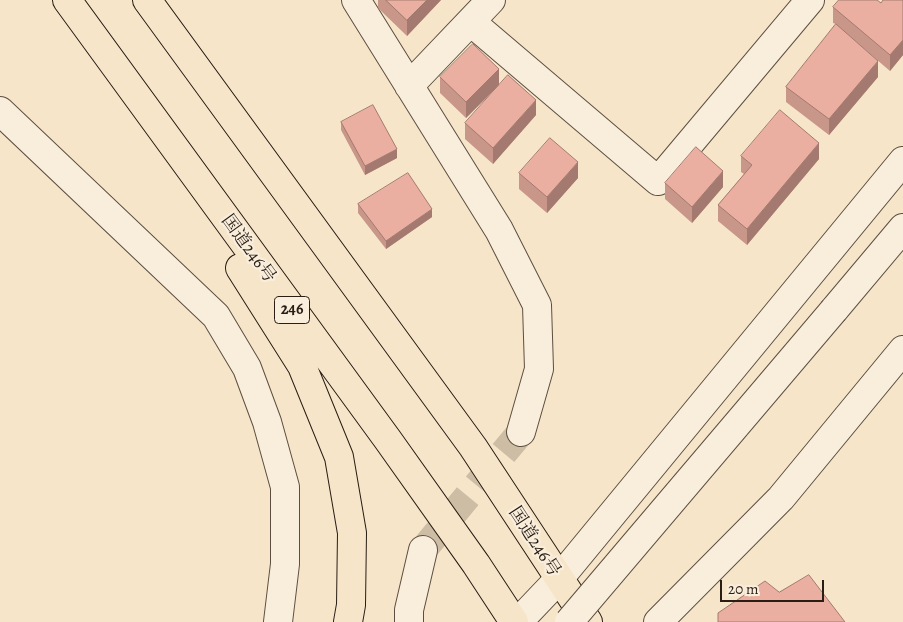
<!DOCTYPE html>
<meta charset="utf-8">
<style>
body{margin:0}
#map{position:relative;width:903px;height:622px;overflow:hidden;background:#f6e5c9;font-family:Alegreya,serif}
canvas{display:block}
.scale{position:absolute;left:720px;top:580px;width:104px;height:22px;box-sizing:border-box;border:2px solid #291d14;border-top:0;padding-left:6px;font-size:15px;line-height:18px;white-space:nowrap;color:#291d14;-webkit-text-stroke:4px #f9eedc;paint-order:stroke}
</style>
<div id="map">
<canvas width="903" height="622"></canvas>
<div class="scale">20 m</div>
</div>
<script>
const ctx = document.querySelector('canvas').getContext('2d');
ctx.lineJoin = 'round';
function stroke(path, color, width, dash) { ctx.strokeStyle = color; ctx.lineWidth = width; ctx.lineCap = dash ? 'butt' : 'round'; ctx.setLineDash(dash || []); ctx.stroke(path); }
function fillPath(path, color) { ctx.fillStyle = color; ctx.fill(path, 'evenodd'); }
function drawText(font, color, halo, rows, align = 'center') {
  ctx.font = font + ' Alegreya,"Noto Serif JP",serif'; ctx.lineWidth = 4.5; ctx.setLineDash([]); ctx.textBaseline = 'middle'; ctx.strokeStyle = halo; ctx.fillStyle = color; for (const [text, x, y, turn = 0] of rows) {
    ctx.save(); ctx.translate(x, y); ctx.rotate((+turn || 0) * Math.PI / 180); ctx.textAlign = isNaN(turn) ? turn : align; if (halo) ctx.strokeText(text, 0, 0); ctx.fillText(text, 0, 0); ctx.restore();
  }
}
const minorTunnel = new Path2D(`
 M423,550L521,432`);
const minor = new Path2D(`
 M356,0L499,230L537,305L539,369L521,432
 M471,22L658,181L810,0
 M409,86L491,0
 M0,111L216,316L247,368L267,422L285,487V564L278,622
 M409,622V610L423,550
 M518,622L558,580`);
const tertiary = new Path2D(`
 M834,310L903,228
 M558,580L903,161
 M658,622L781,498L903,350`);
const trunk = new Path2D(`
 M67,0L388,440L476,564L514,622
 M147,0L473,447L588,622
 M240,268L302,366L339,457L352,533L351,605L348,622`);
const tertiaryBridge = new Path2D(`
 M569,622L834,310`);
const wall = new Path2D(`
 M378,0H441L407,36L378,8Z
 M903,0V55L890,71L842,30L878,77L829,135L786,102V87L836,24L833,23V7L881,3Z
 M440,77L499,85L466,118L440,93Z
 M536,115L493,164L465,139V123Z
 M341,122L397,158L365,175L341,130Z
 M741,156L819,159L747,245L718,221V205L744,174L741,172Z
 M519,173L578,178L547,213L519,189Z
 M665,183L723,187L692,223L665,199Z
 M358,204L432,217L386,249L358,213Z`);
const shadedWall = new Path2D(`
 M427,0H441L407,36V20Z
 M903,40V55L890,71V55Z
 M878,61V77L829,135V119Z
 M499,69V85L466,118V102Z
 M536,100V115L493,164V148Z
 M819,143V159L747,245V229Z
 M397,149V158L365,175V166Z
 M578,162V178L547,213V197Z
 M723,171V187L692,223V207Z
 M432,209V217L386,249V241Z`);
const building = new Path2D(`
 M386,0H427L407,20Z
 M839,0H877L881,3L883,0H903V40L890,55L833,7Z
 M836,24L878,61L829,119L786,87Z
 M473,44L499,69L466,102L440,77Z
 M508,75L536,100L493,148L465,123Z
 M373,105L397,149L365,166L341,122Z
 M780,110L819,143L747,229L718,205L752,165L741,156Z
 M550,138L578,162L547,197L519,173Z
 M696,147L723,171L692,207L665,183Z
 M408,173L432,209L386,241L358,204Z
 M809,575L845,622H718V613L765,581L779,592Z`);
const shields = [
 [292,310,35]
];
const shieldNames = [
 ["246",292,310]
];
const streetNames = [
 ["国道246号",248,249,54],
 ["国道246号",534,542,57]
];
stroke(minorTunnel, '#cdbda5', 28, [28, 14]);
stroke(minor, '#5c4f41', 30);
stroke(tertiary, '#5c4f41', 30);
stroke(trunk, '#291d14', 30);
stroke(minor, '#f9eedc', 28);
stroke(tertiary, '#f9eedc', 28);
stroke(trunk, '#f6e5c9', 28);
stroke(tertiaryBridge, '#5c4f41', 30, []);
stroke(tertiaryBridge, '#f9eedc', 28);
fillPath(wall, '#c9968a');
fillPath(shadedWall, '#a47a70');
fillPath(building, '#eaafa0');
stroke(building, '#a47a70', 1);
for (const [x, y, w] of shields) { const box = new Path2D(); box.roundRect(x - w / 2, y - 13.5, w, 27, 4); ctx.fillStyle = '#f9eedc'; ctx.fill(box); stroke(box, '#291d14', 1); }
drawText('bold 16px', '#291d14', null, shieldNames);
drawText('18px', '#291d14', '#f9eedc', streetNames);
</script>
